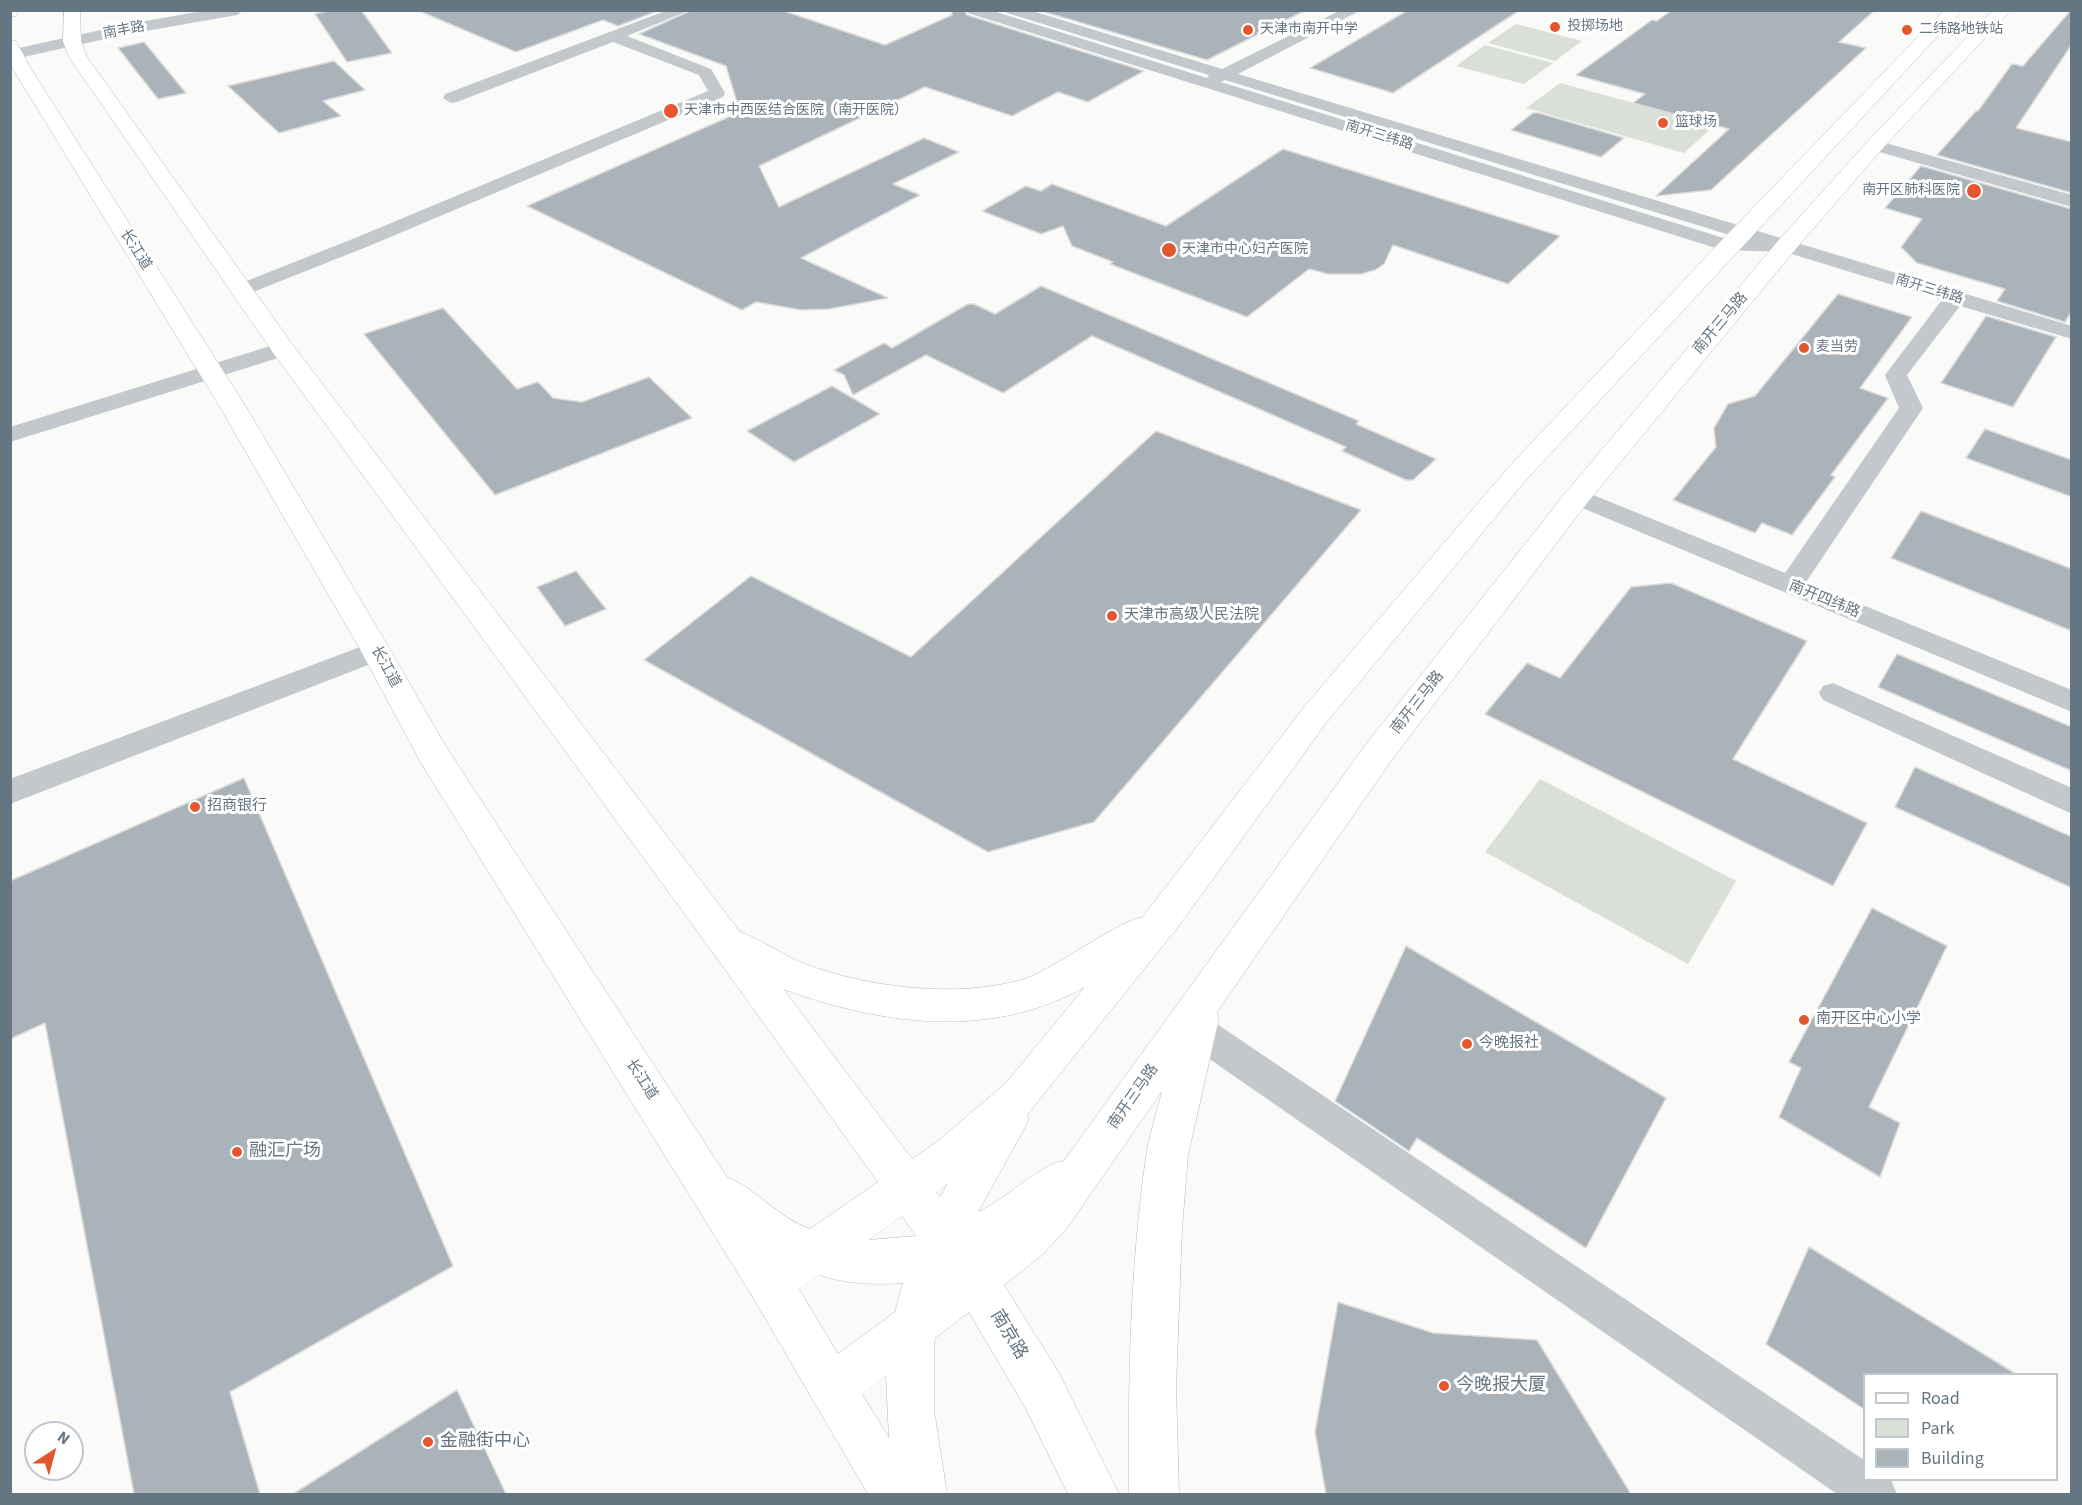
<!DOCTYPE html>
<meta charset="utf-8">
<style>
body{margin:0}
#map{position:relative;width:2082px;height:1505px;overflow:hidden;background:#fafaf8;font-family:"Source Sans 3",sans-serif}
canvas{display:block}
.frame{position:absolute;inset:0;border:12px solid #657683;pointer-events:none}
.legend{position:absolute;left:1863px;top:1373px;width:195px;height:108px;box-sizing:border-box;background:#fff;border:2px solid #c1c8cd;margin:0;padding:8px 10px;list-style:none;font-size:18px;color:#657683}
.legend li{display:flex;align-items:center;gap:12px;height:30px}
.legend b{width:30px;border:2px solid #c1c8cd}
.north{position:absolute;left:24px;top:1421px;width:60px;height:60px;box-sizing:border-box;background:#fff;border:2px solid #c1c8cd;border-radius:50%;rotate:36deg;font-size:16px;font-weight:700;line-height:24px;text-align:center;color:#657683}
.north::after{content:'';display:block;margin:auto;width:21px;height:27px;background:#e4572e;clip-path:polygon(50% 0,100% 100%,50% 72%,0 100%)}
</style>
<div id="map">
<canvas width="2082" height="1505"></canvas>
<div class="frame"></div>
<ul class="legend">
<li><b style="height:8px;background:#fff"></b>Road</li>
<li><b style="height:16px;background:#dadfd7"></b>Park</li>
<li><b style="height:16px;background:#aab3b9"></b>Building</li>
</ul>
<div class="north">N</div>
</div>
<script>
const ctx = document.querySelector('canvas').getContext('2d');
ctx.lineJoin = 'round';
function fillPath(path, color) { ctx.fillStyle = color; ctx.fill(path, 'evenodd'); }
function stroke(path, color, width, dash) { ctx.strokeStyle = color; ctx.lineWidth = width; ctx.lineCap = dash ? 'butt' : 'round'; ctx.setLineDash(dash || []); ctx.stroke(path); }
function drawText(font, color, halo, rows, align = 'center') {
  ctx.font = font + ' "Source Sans 3","Noto Sans SC",sans-serif'; ctx.lineWidth = 6; ctx.setLineDash([]); ctx.textBaseline = 'middle'; ctx.strokeStyle = halo; ctx.fillStyle = color; for (const [text, x, y, turn = 0] of rows) {
    ctx.save(); ctx.translate(x, y); ctx.rotate((+turn || 0) * Math.PI / 180); ctx.textAlign = isNaN(turn) ? turn : align; if (halo) ctx.strokeText(text, 0, 0); ctx.fillText(text, 0, 0); ctx.restore();
  }
}
const green = new Path2D(`
 M1516,24L1582,41L1555,61L1488,43Z
 M1485,45L1553,63L1524,84L1456,66Z
 M1560,83L1715,125L1684,153L1526,108Z
 M1540,779L1736,881L1688,964L1485,852Z`);
const building = new Path2D(`
 M334,10H361L392,53L347,62L315,14Z
 M417,10H660L618,26L603,20L516,52Z
 M692,10H781L885,45L952,15V10H964L967,15L1144,71L1088,102L1058,92L1012,116L925,87L759,166L779,207L924,138L959,152L893,184L920,195L801,258L888,298L829,309L801,310L756,302L742,310L527,206L740,112L726,66L639,34Z
 M1038,10H1306L1207,60Z
 M1408,10H1520L1393,93L1310,68Z
 M1672,10H1875L1839,42L1866,48L1711,190L1656,196L1729,129L1633,103L1645,94L1576,75L1652,20L1657,21Z
 M2071,10L2072,44L2016,128L2072,142V193L1937,155L1976,111H1978L2012,64L2023,66Z
 M144,42L186,93L158,99L118,48Z
 M334,61L365,90L323,101L341,116L279,133L228,86Z
 M1533,113H1539L1624,138L1601,157L1511,130Z
 M1283,149L1560,236L1508,284L1393,245L1384,264L1375,270L1361,274H1328L1309,269L1247,317L1110,264L1113,262L1072,246L1063,226L1041,234L982,211L1026,186L1041,191L1052,184L1166,226Z
 M1921,166L2072,209V311L2065,322L1997,301L2005,289L1917,263L1901,247L1922,219L1885,208Z
 M1041,286L1359,421L1356,424L1436,459L1413,480H1406L1342,451L1346,447L1092,336L1003,393L926,355L853,395L844,375L834,370L884,343L892,348L968,304H974L995,314Z
 M1838,294L1912,317L1860,388L1888,398L1831,475L1835,477L1792,535L1762,523L1755,533L1673,500L1716,447L1714,428L1728,404L1755,396Z
 M443,308L517,389L538,382L553,398L582,402L649,377L692,418L495,495L364,334Z
 M1986,316L2056,337L2013,407L1941,383Z
 M832,386L880,414L794,462L747,431Z
 M1985,429L2072,460V497L1966,458Z
 M1156,431L1361,510L1094,822L988,852L644,660L751,576L911,657Z
 M1921,511L2072,569V631L1891,558Z
 M576,571L606,609L565,626L537,587Z
 M1671,583L1807,641L1733,759L1867,823L1833,886L1485,714L1527,663L1560,678L1631,587Z
 M1897,654L2072,727V771L1878,687Z
 M1915,767L2072,837V888L1895,807Z
 M244,778L453,1266L230,1392L260,1494H134L45,1023L10,1039V881Z
 M1872,908L1947,946L1869,1107L1900,1123L1880,1177L1779,1117L1801,1068L1789,1062Z
 M1406,946L1666,1098L1586,1248L1417,1138L1409,1151L1335,1101Z
 M1809,1247L2016,1374H1864V1409L1766,1344Z
 M1338,1302L1433,1333L1537,1340L1631,1494H1326L1315,1432Z
 M457,1390L506,1494H293Z`);
const minor = new Path2D(`
 M208,10H244L237,15L123,35L10,60V50L123,25Z
 M668,10H690L627,36L711,69L725,93L723,97L369,246L248,294L241,296L234,294L231,290L234,286L355,238L708,91L699,75L613,42L457,102L451,103L443,98L445,94Z
 M966,10H990L1207,78L1209,75L1007,13L1005,10H1029L1222,69L1341,10H1361L1238,74L2072,326V339L1960,306L1907,375L1923,408L1806,582L2072,690V712L1568,502L1565,497L1568,492L1577,489L1586,492L1785,573L1899,408L1885,375L1942,300L1785,252L1722,250L968,13ZM1225,80L1746,240H1730L1221,82Z
 M1875,140L2072,195V207L1869,149L1866,145L1869,141Z
 M283,342L291,344L294,349L291,354L10,442V427Z
 M376,641L386,644L390,651L386,658L10,804V779Z
 M1833,683L2072,788V814L1823,700L1819,693L1823,686Z
 M1195,1013L1208,1018L1864,1460V1480H1891L1897,1494H1837L1182,1040L1177,1029L1182,1018Z`);
const major = new Path2D(`
 M10,10H19L16,16L10,17Z
 M64,10H80L81,41L87,57L292,344L740,932C763,940 782,955 805,964C868,988 957,998 1021,980C1049,973 1127,915 1142,918L1304,707L1507,469L1721,241L1944,10H1962L1525,481L1326,723L1181,923L1027,1115L1029,1118L1023,1131L978,1212C1007,1198 1030,1173 1060,1161L1063,1162L1367,743L1567,491L1778,241L1868,141L1993,10H2011L1882,149L1794,251L1587,503L1391,761L1217,1012L1219,1018L1188,1155L1182,1228L1176,1387L1179,1494H1129C1128,1382 1130,1268 1146,1157C1149,1135 1157,1112 1162,1091L1067,1228L1042,1255L1004,1285L1059,1373L1119,1494H1068L1025,1407L969,1312L935,1338L934,1347V1410L947,1494H868L754,1299L421,763L361,651L220,407L13,69L10,64V40L16,41L31,69L246,407L391,651L445,745L727,1177C757,1189 778,1218 810,1229L878,1182L711,950L274,354L69,57L63,41ZM1085,987L1006,1083L938,1141L912,1159L783,989C882,1025 990,1040 1085,987ZM948,1183L940,1197L936,1192ZM902,1216L916,1236L868,1240ZM819,1275C847,1284 874,1285 903,1283L895,1312L838,1354L799,1289ZM886,1376L889,1438L862,1394Z`);
const markers = [
 [1555,27,6,"#e4572e"],
 [1248,30,6,"#e4572e"],
 [1907,30,6,"#e4572e"],
 [671,111,8,"#e4572e"],
 [1663,123,6,"#e4572e"],
 [1974,191,8,"#e4572e"],
 [1169,250,8,"#e4572e"],
 [1804,348,6,"#e4572e"],
 [1112,616,6,"#e4572e"],
 [195,807,6,"#e4572e"],
 [1804,1020,6,"#e4572e"],
 [1467,1044,6,"#e4572e"],
 [237,1152,6,"#e4572e"],
 [1444,1386,6,"#e4572e"],
 [428,1442,6,"#e4572e"]
];
const farPoinames = [
 ["投掷场地",1567,27],
 ["天津市南开中学",1260,30],
 ["二纬路地铁站",1919,30],
 ["天津市中西医结合医院（南开医院）",684,111],
 ["篮球场",1675,123],
 ["南开区肺科医院",1960,191,"right"],
 ["天津市中心妇产医院",1182,250],
 ["麦当劳",1816,348]
];
const farStreetnames = [
 ["南丰路",124,31,-11],
 ["南开三纬路",1379,136,17],
 ["南开三纬路",1929,290,17]
];
const streetNames = [
 ["长江道",135,250,58],
 ["南开三马路",1721,324,-50],
 ["南开四纬路",1824,600,22],
 ["长江道",385,667,61],
 ["南开三马路",1418,703,-52],
 ["长江道",641,1080,57],
 ["南开三马路",1134,1097,-55]
];
const poiNames = [
 ["天津市高级人民法院",1124,616],
 ["招商银行",207,807],
 ["南开区中心小学",1816,1020],
 ["今晚报社",1479,1044]
];
const nearPoinames = [
 ["融汇广场",249,1152],
 ["今晚报大厦",1456,1386],
 ["金融街中心",440,1442]
];
const nearStreetnames = [
 ["南京路",1008,1335,59]
];
fillPath(green, '#dadfd7');
fillPath(building, '#aab3b9');
stroke(building, '#dcdcda', 1.5);
stroke(major, '#b5babe', 1);
fillPath(minor, '#c3c8cc');
fillPath(major, '#fff');
for (const [x, y, r, color] of markers) { const dot = new Path2D(); dot.arc(x, y, r, 0, 2 * Math.PI); ctx.fillStyle = color; ctx.fill(dot); stroke(dot, '#fff', 2); }
drawText('14px', '#657683', '#fff', farPoinames, 'left');
drawText('14px', '#657683', '#fff', farStreetnames);
drawText('15px', '#657683', '#fff', streetNames);
drawText('15px', '#657683', '#fff', poiNames, 'left');
drawText('18px', '#657683', '#fff', nearPoinames, 'left');
drawText('18px', '#657683', '#fff', nearStreetnames);
</script>
